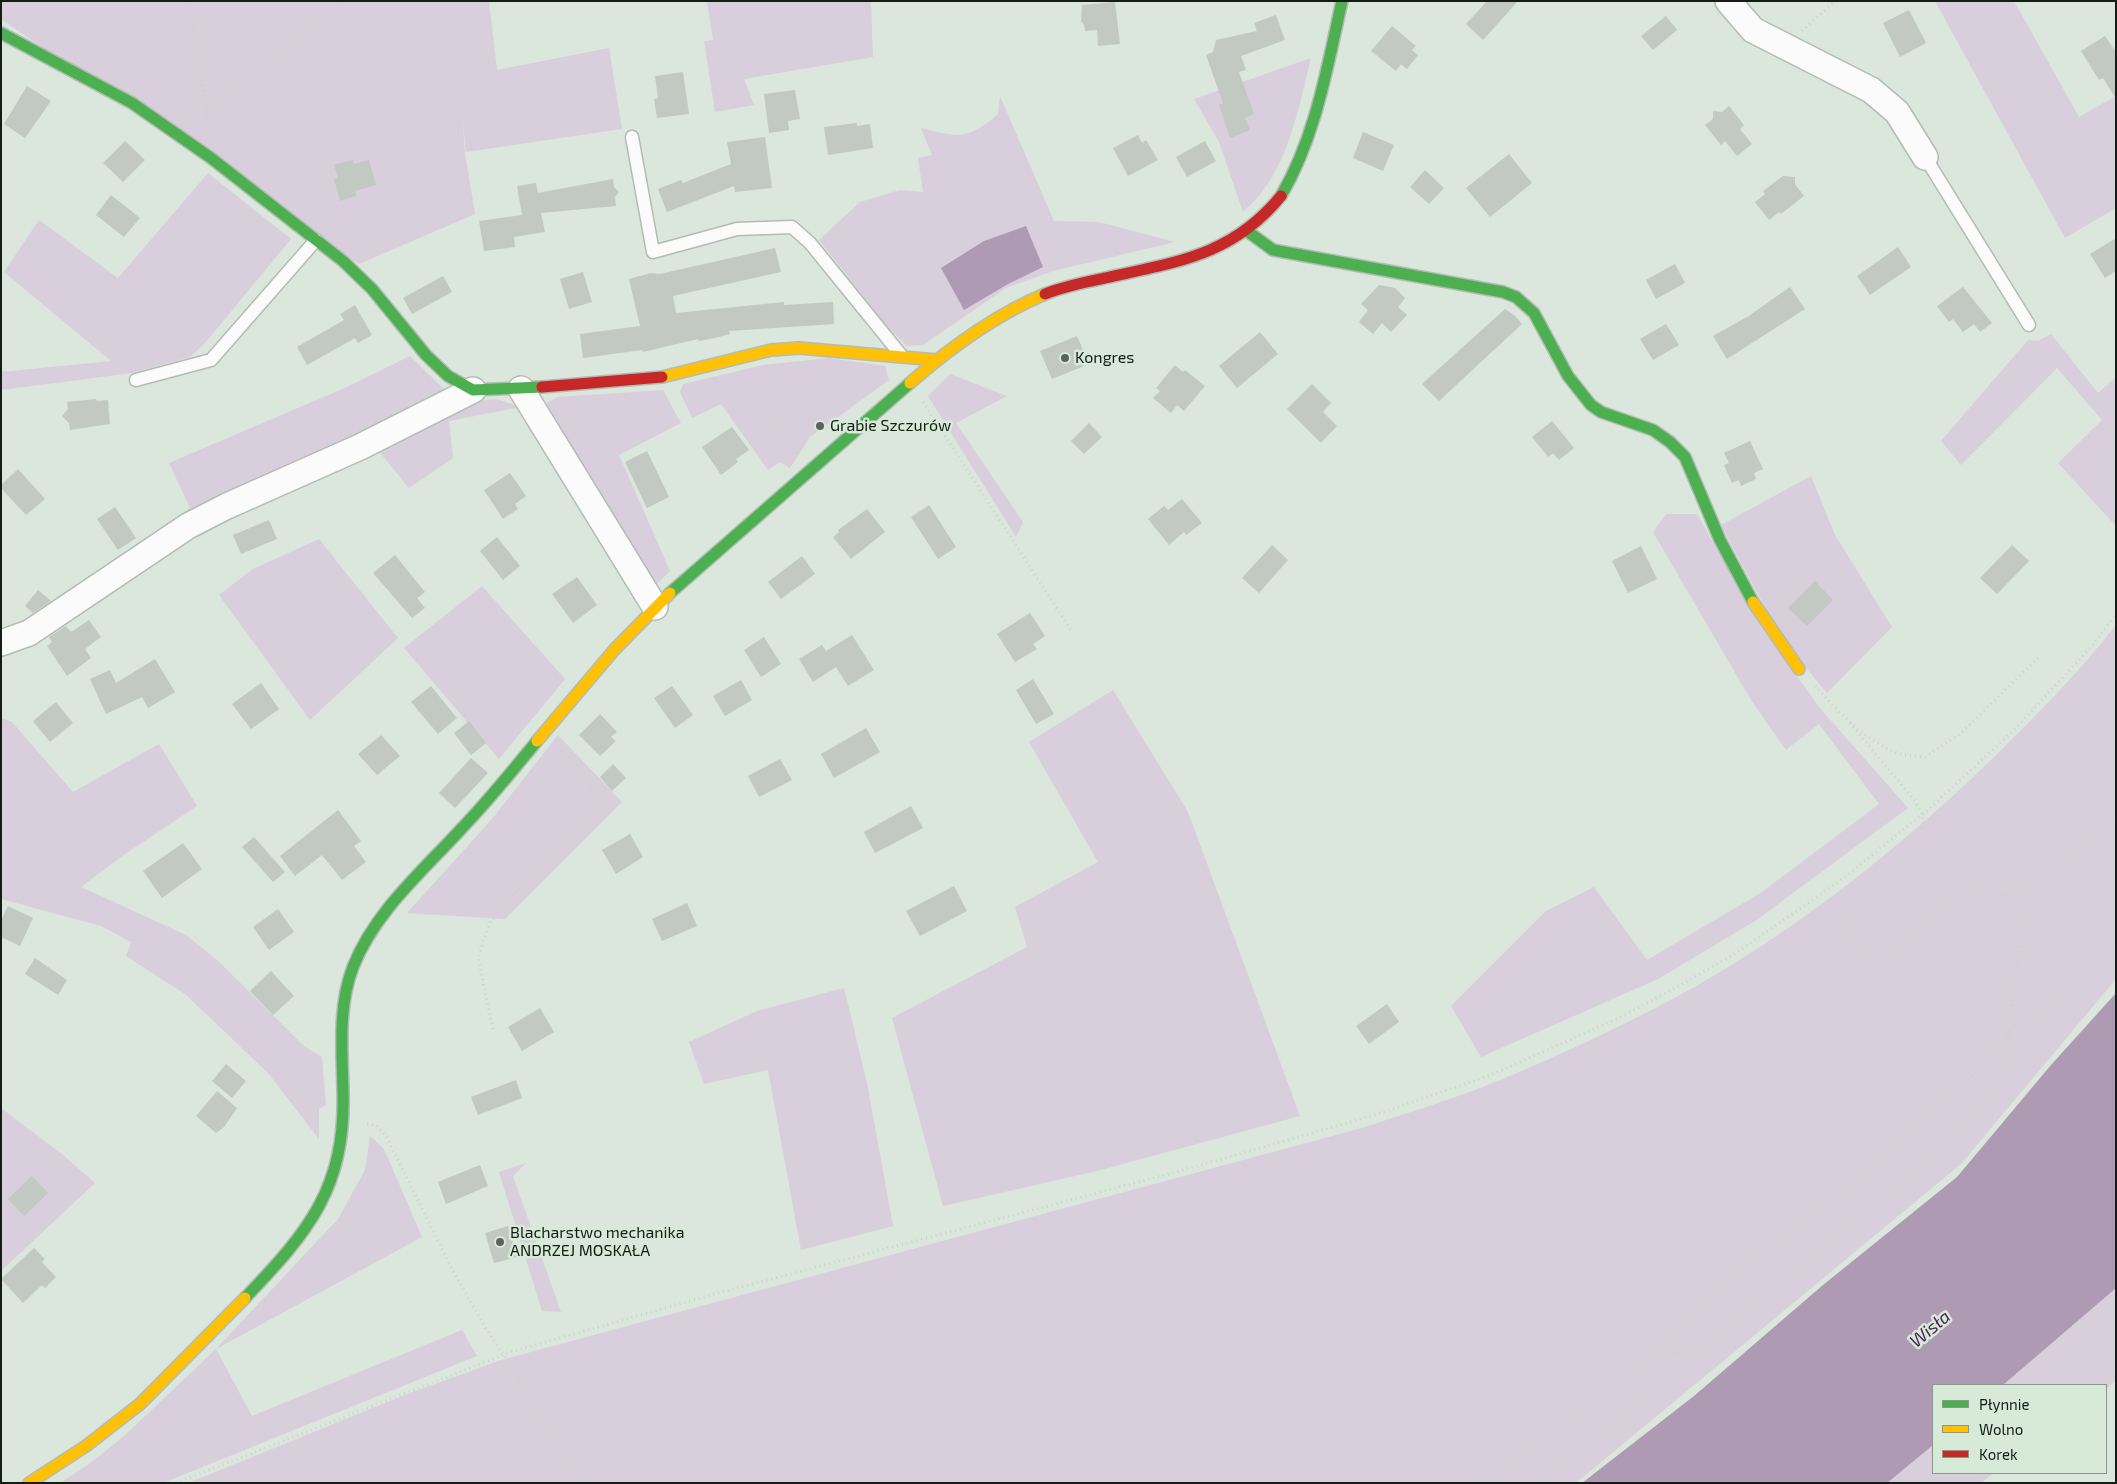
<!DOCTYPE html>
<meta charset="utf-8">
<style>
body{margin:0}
#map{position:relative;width:2117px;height:1484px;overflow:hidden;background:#dbe6dc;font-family:"Exo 2",sans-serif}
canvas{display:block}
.frame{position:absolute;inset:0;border:2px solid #151c16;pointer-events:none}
.legend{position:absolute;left:1932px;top:1384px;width:175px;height:90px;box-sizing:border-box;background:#d7ead8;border:1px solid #89988a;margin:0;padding:6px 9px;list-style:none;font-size:15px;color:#151c16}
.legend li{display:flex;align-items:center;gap:10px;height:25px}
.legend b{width:25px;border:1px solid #89988a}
</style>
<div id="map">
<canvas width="2117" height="1484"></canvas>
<div class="frame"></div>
<ul class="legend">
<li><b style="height:6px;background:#4caf50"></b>Płynnie</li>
<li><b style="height:6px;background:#ffc107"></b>Wolno</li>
<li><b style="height:6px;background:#c62828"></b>Korek</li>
</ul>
</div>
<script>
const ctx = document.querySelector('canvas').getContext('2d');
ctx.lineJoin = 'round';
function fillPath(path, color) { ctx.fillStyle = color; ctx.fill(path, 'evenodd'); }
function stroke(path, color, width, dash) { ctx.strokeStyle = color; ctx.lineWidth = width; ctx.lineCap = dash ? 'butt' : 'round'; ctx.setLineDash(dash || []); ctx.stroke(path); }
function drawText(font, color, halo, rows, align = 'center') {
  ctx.font = font + ' "Exo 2",sans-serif'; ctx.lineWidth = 5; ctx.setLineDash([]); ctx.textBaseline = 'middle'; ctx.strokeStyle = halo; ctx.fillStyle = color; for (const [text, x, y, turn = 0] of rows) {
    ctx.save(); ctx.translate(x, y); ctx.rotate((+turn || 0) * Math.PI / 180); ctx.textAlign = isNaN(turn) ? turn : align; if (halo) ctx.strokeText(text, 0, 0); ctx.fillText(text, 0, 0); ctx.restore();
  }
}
const green = new Path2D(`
 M1,1H489L497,70L609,48L622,129L466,152L462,113L465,153L475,214L359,264L1,19Z
 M707,1H871L873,57L744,79L754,105L715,112L704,41L713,40Z
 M1935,1H2014L2079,117L2116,96V208L2065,238Z
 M1311,58C1297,112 1288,174 1243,212L1219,142L1194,99Z
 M1000,96L1054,221L1099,222L1175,242L1053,271L1006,288L923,345L907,346L884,323L819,240L860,202L900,190L923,192L918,158L932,155L921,128C959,137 967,141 998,114Z
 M208,173L291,239L205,343L190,357L132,373L1,390V372L111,361L4,272L39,220L118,278Z
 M2051,334L2098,393L2116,377V526L2058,463L2102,420L2057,368L1961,465L1941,441L2028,340L2038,341Z
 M410,356L446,391L125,554L190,508L169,463L347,387Z
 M829,358L885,366L889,380L810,437L790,468L780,462L768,470L721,404L692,418L680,392L683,384L763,365Z
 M950,374L1007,396L956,423L1023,522L1016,537L928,396Z
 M663,390L681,423L619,455L670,571L653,588L544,404L558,397Z
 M496,399L521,407L449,421L453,458L409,488L377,449L465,403Z
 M1811,476L1835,535L1892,627L1827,693L1782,639L1721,525Z
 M1666,514H1697L1758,622L1819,707L1908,808L1755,921L1658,979L1481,1057L1451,1006L1546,911L1594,887L1647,960L1759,894L1879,804L1819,724L1786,750L1751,700L1653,532Z
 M319,539L398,638L310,720L219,595L253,569Z
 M482,586L565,679L499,759L404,648Z
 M2116,625V979L1961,1164L1576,1483H188L405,1395L501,1360L1362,1128C1407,1113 1454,1099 1498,1081C1565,1053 1634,1021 1698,985C1803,925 1899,848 1987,764C2032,720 2077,675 2116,625Z
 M1113,690L1188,812L1300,1116L1097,1171L943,1206L892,1018L1027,947L1015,907L1098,862L1029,742Z
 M1,718L12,722L73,792L159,744L197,806L122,856L81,887L186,935L218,961L304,1046L322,1057L326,1105L319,1109V1139L268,1073L185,994L126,956L131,942L101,926L1,899Z
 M558,735L622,802L505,919L407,913L492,819Z
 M844,988L867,1083L893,1226L801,1250L768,1070L704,1084L689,1042L757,1011Z
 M1,1108L62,1154L95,1183L1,1271Z
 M370,1136L384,1149L422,1237L216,1349L252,1416L462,1330L477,1356L163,1483H60L88,1465L124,1436L216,1349L338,1219L365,1170Z
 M526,1163L513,1176L561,1312L542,1311L499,1172Z
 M2116,1285V1380L2106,1389V1385H1998Z
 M1933,1440V1473H1994L1981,1483H1883Z`);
const water = new Path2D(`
 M1026,226L1043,267L1008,284L964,310L941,268L984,241Z
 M2116,993V1288L2003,1385H1933V1445L1887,1483H1582L1694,1396L1823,1285L1957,1177L2051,1065Z`);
const building = new Path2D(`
 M1487,1H1518L1483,40L1466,24Z
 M1115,2L1120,44L1098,46L1097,30L1085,31L1084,25L1081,21L1082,5Z
 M1909,10L1926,43L1900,57L1883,23Z
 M1276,15L1285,40L1241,56L1246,70L1239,72L1254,114L1245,118L1250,130L1230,138L1219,105L1223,103L1206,55L1213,52L1216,40L1257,31L1254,23Z
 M1666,16L1677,30L1653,50L1641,36Z
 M1392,26L1416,46L1412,50L1418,55L1407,69L1401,64L1396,71L1371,51Z
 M2105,36L2116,52V99L2103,78L2099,80L2081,51Z
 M683,72L689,114L657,118L654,99L658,98L655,76Z
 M27,86L51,101L25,138L4,124Z
 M795,90L800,119L788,121L789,130L769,133L764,94Z
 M1729,106L1744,125L1740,129L1752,144L1737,156L1725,141L1721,145L1705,125L1713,119V111L1722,112Z
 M857,123V126L870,124L873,148L828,155L824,127Z
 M1363,132L1394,145L1383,171L1353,158Z
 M1138,135L1142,143L1146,140L1158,160L1128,176L1113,148Z
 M765,137L772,188L735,192L734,186L667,212L658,189L681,180L683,183L731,164L727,142Z
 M125,141L145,160L123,182L103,163Z
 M1205,141L1216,161L1187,177L1176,157Z
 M1509,154L1532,183L1490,217L1466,188Z
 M353,160L354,164L369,160L376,185L355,191L356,196L340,201L334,179L338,178L334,165Z
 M1425,170L1444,188L1429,204L1410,187Z
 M1783,176L1795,177V184L1804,196L1781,214L1779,212L1769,220L1755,202L1765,194L1763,191Z
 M613,179L614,187L619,192L615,197L616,206L541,213L545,232L514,237L515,247L484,251L479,221L522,215L517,186L536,183L538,193Z
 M111,195L140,218L124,237L96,215Z
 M2116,238V271L2105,278L2090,254Z
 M1898,247L1911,267L1870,295L1857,276Z
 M775,248L781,272L673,296L676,313L784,302V305L833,302L834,324L729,331L730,334L719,337L699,341L698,339L643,352L642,350L583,358L580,334L640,326L629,279L651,273L660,274Z
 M1675,264L1685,283L1656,299L1646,280Z
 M583,272L592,302L569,309L560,279Z
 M443,276L452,292L412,314L403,298Z
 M1379,285L1395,288L1405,298L1398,307L1407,315L1391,332L1382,323L1373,334L1359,322L1368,310L1361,304Z
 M1790,287L1805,309L1727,359L1713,336L1747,317Z
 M1963,287L1992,323L1980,332L1974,324L1963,332L1953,319L1949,322L1937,306Z
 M355,305L372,335L358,343L355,338L307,365L297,347L344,320L340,314Z
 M1505,309L1515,316L1522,324L1439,401L1422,384Z
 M1666,324L1679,345L1653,360L1640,339Z
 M1260,332L1278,354L1237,388L1219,366Z
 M1077,336L1089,364L1052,379L1040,351Z
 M1175,365L1183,372L1185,370L1205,386L1184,411L1177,405L1171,413L1153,398L1160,391L1156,388Z
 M1312,384L1331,403L1323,412L1337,426L1321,443L1287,409Z
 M96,399L97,401L108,400L110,424L70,430L69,423L62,416L68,409L67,402Z
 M1552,421L1574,448L1559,460L1553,453L1548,457L1532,437Z
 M1089,423L1102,437L1084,454L1071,441Z
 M732,427L749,450L736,459L738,462L721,475L702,447Z
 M1750,441L1763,469L1754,473L1756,479L1741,486L1739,480L1732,483L1724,465L1729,463L1724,453Z
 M647,451L669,497L647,508L625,462Z
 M18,469L45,499L26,515L1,488V485Z
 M510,473L526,496L515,504L518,509L503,519L484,490Z
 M1182,499L1202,523L1186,535L1184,532L1169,545L1148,519L1164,506L1168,510Z
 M929,505L956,547L938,559L911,517Z
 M115,507L136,538L118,550L97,519Z
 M867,509L885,532L851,559L833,537L839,532L838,530Z
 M269,520L277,539L241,554L233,535Z
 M497,537L520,566L503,580L480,551Z
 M1272,545L1288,560L1259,593L1242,578Z
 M2012,545L2029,561L1997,594L1980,578Z
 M1641,546L1657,579L1628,593L1612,561Z
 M395,555L425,592L417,598L425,608L412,618L373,573Z
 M802,556L815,574L781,599L768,582Z
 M577,577L597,605L573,623L552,594Z
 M1815,581L1833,600L1807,626L1788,608Z
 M38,590L51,601L33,613L25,606Z
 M1030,613L1045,636L1033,644L1037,649L1015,662L997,634Z
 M89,620L101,637L85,649L91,658L67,676L47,646L52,642L49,637L66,626L71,632Z
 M852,635L874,670L848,686L836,667L813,682L799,659L822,645L826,651Z
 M764,637L781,664L761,677L744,650Z
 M155,659L175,692L148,708L142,697L106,714L90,679L110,670L116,683Z
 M1033,679L1054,714L1036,724L1016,690Z
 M741,680L752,700L725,716L713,696Z
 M261,683L279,709L251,729L232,704Z
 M431,686L457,718L438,734L411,702Z
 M672,686L693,715L675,728L654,698Z
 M56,702L73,723L50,742L33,721Z
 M600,714L617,732L611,737L616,741L600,756L579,735Z
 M469,721L486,743L471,755L454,733Z
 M866,728L880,752L834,778L821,754Z
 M381,735L400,756L377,775L358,754Z
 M471,758L488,773L455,808L439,793Z
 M780,759L792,780L759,797L748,776Z
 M613,764L626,778L612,791L600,777Z
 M911,806L923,828L875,853L864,832Z
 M338,810L361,841L354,846L366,862L342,880L322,855L295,876L280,856Z
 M630,834L643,857L616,874L602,850Z
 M254,837L285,872L273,882L242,847Z
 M183,843L202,869L162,898L143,871Z
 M954,886L967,911L920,936L906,911Z
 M687,903L697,926L662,941L652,919Z
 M8,906L33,918L20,946L1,937V920Z
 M278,909L294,932L269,950L253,927Z
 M35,958L67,980L58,995L25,974Z
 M271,971L294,996L273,1015L250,991Z
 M1387,1004L1399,1022L1369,1044L1356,1026Z
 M540,1008L554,1032L522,1051L508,1027Z
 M226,1064L246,1081L232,1098L212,1081Z
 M516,1080L522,1098L478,1115L471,1097Z
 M217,1091L237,1108L224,1127L216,1133L196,1116Z
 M480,1165L488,1186L446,1204L438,1182Z
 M32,1176L48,1193L24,1216L8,1199Z
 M508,1226L517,1257L494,1263L485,1233Z
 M34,1248L45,1259L42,1262L56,1277L45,1288L42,1285L23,1303L1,1279Z`);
const path = new Path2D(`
 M190,1L208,127
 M1802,31L1835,1
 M206,112L342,1
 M923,402L1071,630
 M769,422L796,454
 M1815,686C1838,711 1862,738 1895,752C1904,756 1915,756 1925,757L1960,734L2040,656
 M1850,723L1914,800C1918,806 1923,813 1923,820C1922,861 1834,898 1850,939C1872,994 1936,909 1958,897C1984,883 1991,897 2010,894C2032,890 2097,838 2116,821
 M493,1029L478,957L490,922L517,891L586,827L595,814V802L588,780L561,748
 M367,1124L376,1125L386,1136L452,1269L486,1329L510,1364L553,1440L581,1483
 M1645,1363L1709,1344L1872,1207L1932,1161L1987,1104L2008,1062L2011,1027L2043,1016L2069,995L2116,949
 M2092,1385L2116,1368
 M176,1483L511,1352L707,1296L1180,1171L1378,1114L1491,1075L1619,1018L1679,986L1736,953L1840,881L1929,809L2013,731L2092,646L2116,614
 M1480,1483L1596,1402L1670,1340L1722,1280L1844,1192L1915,1124L1975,1074L2005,1039L2011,1027L2013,1008L2011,986L2022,946L2020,918L2009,894
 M1539,1483L1655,1391L1707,1346
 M1969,1483L1982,1473`);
const lane = new Path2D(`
 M632,137L653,252L737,229L792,227L810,243L901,355
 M1925,157L2029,325
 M136,380L211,360L316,240`);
const street = new Path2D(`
 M1728,1L1753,30L1871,90L1897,112L1925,157
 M521,389L655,607
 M1,643L29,633L188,526L227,506L360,447L473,390`);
const fast = new Path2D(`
 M1,33L132,103L211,158L343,261L372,289L426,355L448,376L473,390L542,387
 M1281,196C1316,136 1327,68 1342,1
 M1247,231L1273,250L1503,292L1516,297L1534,313L1568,376L1591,405L1601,412L1653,430L1670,442L1685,457L1720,540L1753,602
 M670,593L910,383
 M245,1298C309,1231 346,1188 343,1090C342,1048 338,1006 353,967C375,911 424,870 463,827C489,800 513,770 537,741`);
const slow = new Path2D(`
 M662,377L771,350L799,348L937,360
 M910,383C951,347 995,315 1045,294
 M1753,602L1799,669
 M537,741L615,649L670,593
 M29,1483L86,1446L140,1404L245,1298`);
const jam = new Path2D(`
 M1045,294C1064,286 1085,282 1105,278C1176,262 1232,256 1281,196
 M542,387L662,377`);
const markers = [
 [1065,358,5,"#5a635b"],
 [820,426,5,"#5a635b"],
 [500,1242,5,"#5a635b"]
];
const poiNames = [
 ["Kongres",1075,358],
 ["Grabie Szczurów",830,426],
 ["Blacharstwo mechanika",510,1233],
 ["ANDRZEJ MOSKAŁA",510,1251]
];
const waterNames = [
 ["Wisła",1930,1329,-40]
];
fillPath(green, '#d9cedc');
fillPath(water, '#ae9ab3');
fillPath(building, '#c1c9c2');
stroke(lane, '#b3bcb4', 15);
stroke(street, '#b3bcb4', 28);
stroke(fast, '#b3bcb4', 14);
stroke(slow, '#b3bcb4', 14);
stroke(jam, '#b3bcb4', 14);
stroke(path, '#ced1ce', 3, [1, 4]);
stroke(lane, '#fafbfa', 12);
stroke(street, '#fafbfa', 25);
stroke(fast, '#4caf50', 11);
stroke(slow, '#ffc107', 11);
stroke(jam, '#c62828', 11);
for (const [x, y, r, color] of markers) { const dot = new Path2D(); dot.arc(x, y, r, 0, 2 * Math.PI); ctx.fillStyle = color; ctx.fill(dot); stroke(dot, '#d7ead8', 2); }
drawText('16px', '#151c16', '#d7ead8', poiNames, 'left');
drawText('italic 18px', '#4d2255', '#d7ead8', waterNames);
</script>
